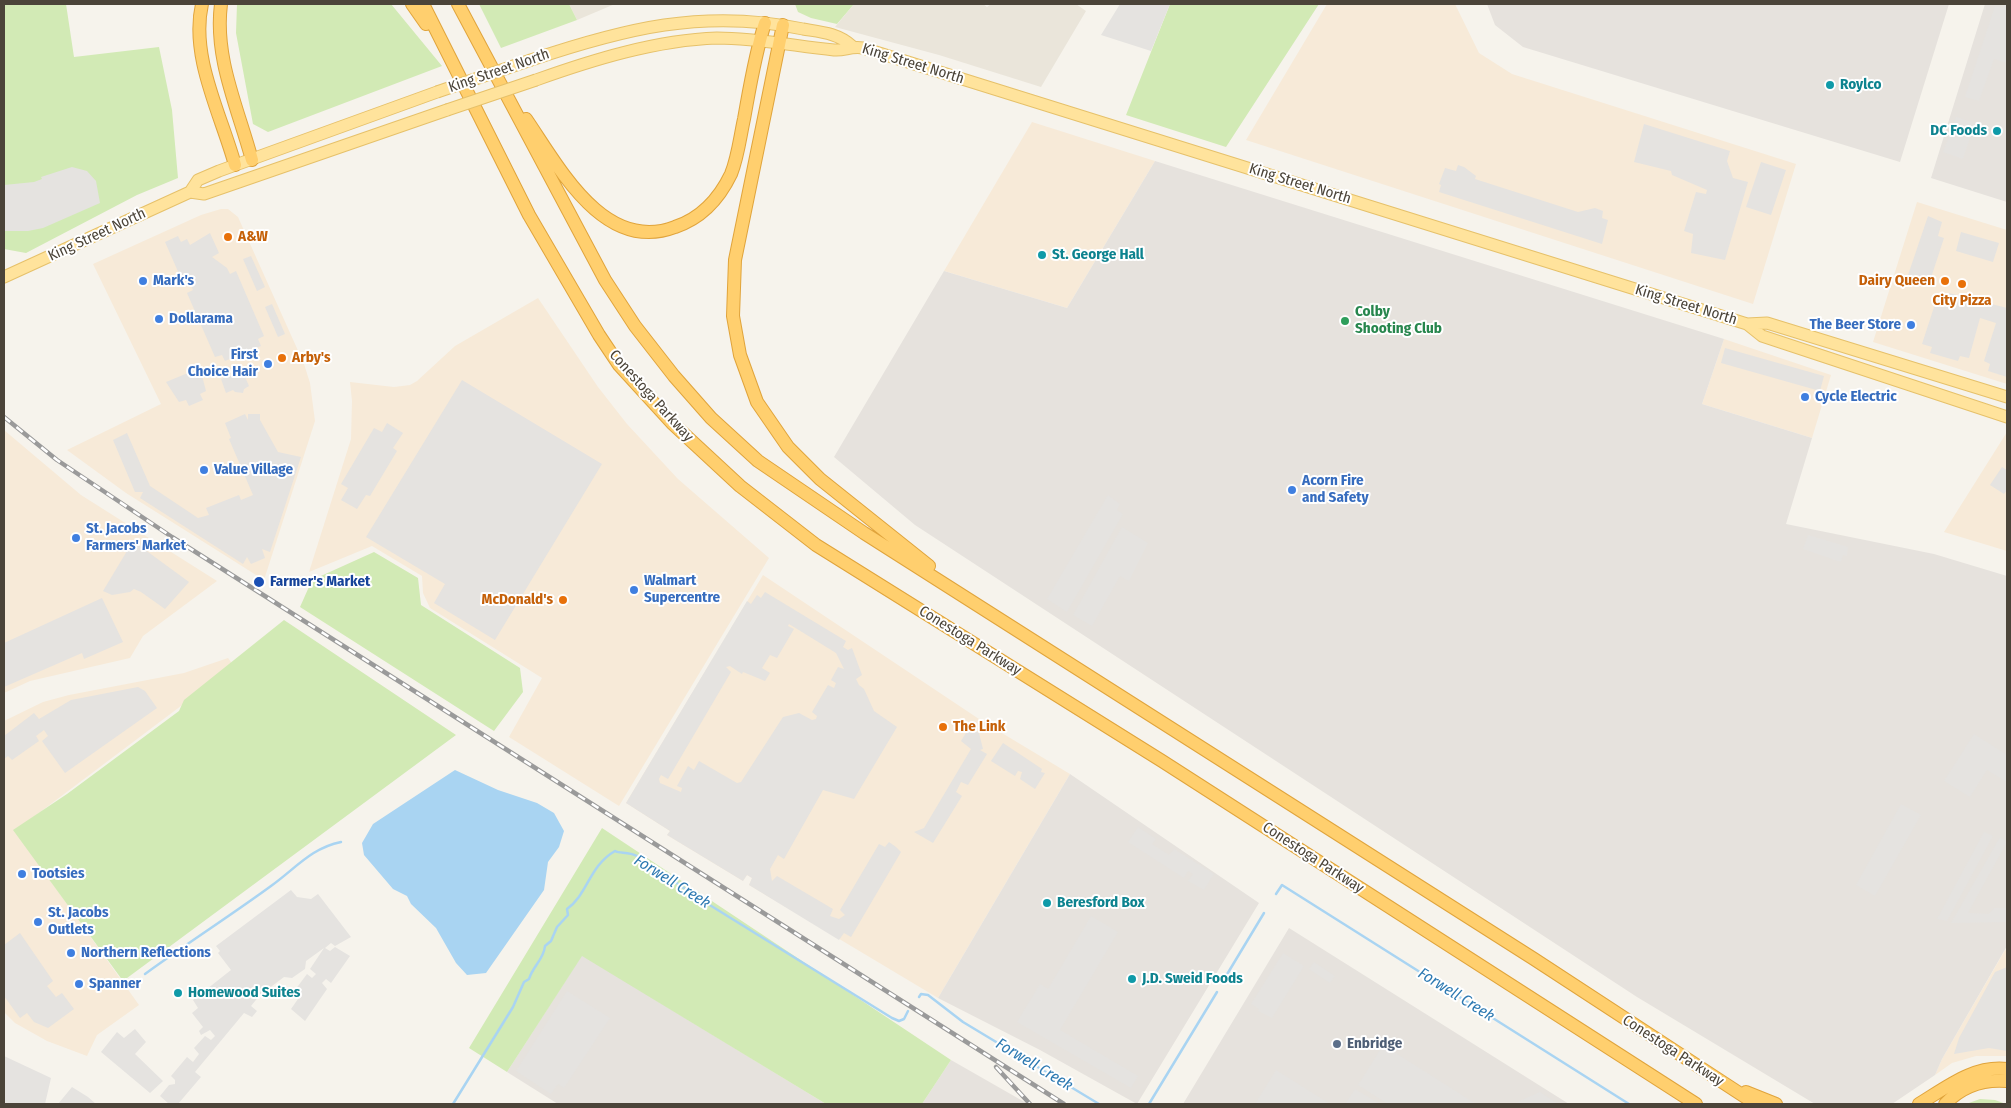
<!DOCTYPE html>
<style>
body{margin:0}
#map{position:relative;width:2011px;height:1108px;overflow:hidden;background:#f6f3ec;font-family:"Fira Sans Condensed",sans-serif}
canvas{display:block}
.frame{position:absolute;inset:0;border:5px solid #4b4439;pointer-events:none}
</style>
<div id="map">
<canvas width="2011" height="1108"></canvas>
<div class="frame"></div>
</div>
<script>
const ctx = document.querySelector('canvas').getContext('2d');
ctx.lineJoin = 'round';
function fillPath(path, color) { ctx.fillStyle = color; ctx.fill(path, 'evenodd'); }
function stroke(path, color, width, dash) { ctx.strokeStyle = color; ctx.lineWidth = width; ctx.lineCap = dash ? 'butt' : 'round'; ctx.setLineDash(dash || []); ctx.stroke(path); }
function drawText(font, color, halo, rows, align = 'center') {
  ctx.font = font + ' "Fira Sans Condensed",sans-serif'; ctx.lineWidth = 4; ctx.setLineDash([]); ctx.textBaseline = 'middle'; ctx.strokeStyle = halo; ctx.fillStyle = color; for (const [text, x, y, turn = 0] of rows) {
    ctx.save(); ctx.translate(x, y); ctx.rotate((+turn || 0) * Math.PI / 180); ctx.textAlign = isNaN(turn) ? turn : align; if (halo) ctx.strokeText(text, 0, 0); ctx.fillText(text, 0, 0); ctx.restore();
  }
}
const residential = new Path2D(`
 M569,4H615L577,20Z
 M854,4H983L987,7L991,4H1076L1086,11L1041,87L939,55L835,27Z`);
const commercial = new Path2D(`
 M1327,4H1455L1479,53L1512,74L1796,164L1753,304L1246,140Z
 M1032,122L1155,161L1067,308L944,271Z
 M1917,202L2007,230V384L1873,342Z
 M221,209H228L238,217L304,364L310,383L315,421L264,580L126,493L67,450L161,404L93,264L201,215Z
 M538,298L598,387L627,424L678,479L769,558L619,806L509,737L542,678L430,608L423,593L422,576L372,546L309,572L351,439L352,401L350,382L394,387L410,385L417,381L455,346Z
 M1724,339L1831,375L1812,438L1702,404Z
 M4,430L81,495L217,581L143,636L130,658L30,681L4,693Z
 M2007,432V551L1944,532Z
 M763,575L982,721L1070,774L938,998L749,885L752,878L747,875L743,881L667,835L670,831L626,803Z
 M228,658L234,666L15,831L139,1005L97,1035L87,1056L47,1041L15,1023L4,1012V721L43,702L69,695L184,673Z
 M2005,950L2007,951V1056H1976L1952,1063L1935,1075L1942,1059Z`);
const industrial = new Path2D(`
 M1487,4H1949L1900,162L1523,47L1495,25Z
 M1985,4H2007V202L1931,178Z
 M1155,161L1724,339L1702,404L1812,438L1786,524L1934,554L2007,576V946L1942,1059L1935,1075L1892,1104H1815L1637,997L915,525L834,457L944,271L1067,308Z
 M1070,774L1259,903L1137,1104L1040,1050L938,998Z
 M1289,928L1569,1104H1183Z
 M582,955L826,1104H558L507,1072Z
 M951,1060L1028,1104H922Z`);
const green = new Path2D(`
 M4,4H66L74,57L159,47L172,110L178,178L137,195L26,253L4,249Z
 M237,4H391L442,66L268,132L253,124L236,33Z
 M479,4H569L577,20L501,48Z
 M795,4H854L837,24L811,18L798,12Z
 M1170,4H1319L1226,147L1126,115Z
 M374,552L418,578L421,605L520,668L523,692L494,731L300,607L312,580Z
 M284,620L456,735L123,981L13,830L67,794L179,711L184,700Z
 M602,828L951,1060L922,1104H826L582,956L507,1072L469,1048Z
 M1980,1099L1995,1100L2006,1104H1966Z`);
const parking = new Path2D(`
 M1120,4H1170L1151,51L1101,35Z
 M2005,4H2007V63L1994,59L1979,101L1965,97L1995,6L2003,8Z
 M1956,117L1975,123L1963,159L1943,152Z
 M1644,124L1730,151L1727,161L1733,178L1748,182L1725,260L1691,253L1693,234L1684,231L1696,192L1706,194L1707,190L1672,175L1671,171L1634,162Z
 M1761,162L1786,170L1771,215L1746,207Z
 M1458,165L1464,167L1476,176L1475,179L1578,212L1595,208L1603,211L1602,218L1608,220L1602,244L1439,192L1441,185L1439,184L1445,168L1456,171Z
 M72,167L87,171L96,181L100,203L43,228L28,231H4V185L34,182L42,179L41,177Z
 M1928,216L1942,222L1938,236L1944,238L1929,284L1907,278Z
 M1961,232L1999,243L1993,262L1956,251Z
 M210,233L219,253L212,257L227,268L230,274L236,271L264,336L258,339L261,346L225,361L222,355L215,357L187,293L193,290L190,283L180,276L165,242L178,236L181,242L187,239L190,245Z
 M251,256L265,287L257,291L243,259Z
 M1949,293L2007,308V377L1988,371L1990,364L1984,361L1996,323L1980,318L1969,358L1960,356L1958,361L1930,353L1932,347L1922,344L1935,304Z
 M272,304L285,334L278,337L265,307Z
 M1725,348L1824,376L1820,391L1721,363Z
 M200,368L206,391L200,394L203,400L189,406L186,400L179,402L166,382Z
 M242,370L249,386L244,389L243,393L235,392L233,390L226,393L221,379Z
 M462,380L602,464L495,640L434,603L445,584L366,537Z
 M245,414L248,420V414H260V420L278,452L301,457L270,552L262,549L265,558L251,564L247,557L243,564L140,498L143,492H135L113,440L127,433L150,486L198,518L209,515L206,508L239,495L241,500L253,495L229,439L231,438L225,423Z
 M387,423L403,433L393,448L397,451L370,496L366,495L357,509L341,500L348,488L341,484L374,428L382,432Z
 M2002,467L2007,470V490L2004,494L1990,485Z
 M1108,495L1120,504L1117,510L1123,514L1067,612L1047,599Z
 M1122,527L1148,543L1129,581L1120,576L1092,626L1073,615Z
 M1808,535L1848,547L1847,556L1843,555L1841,562L1803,549Z
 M133,541L189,582L165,609L141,592L134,589L130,592L112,595L103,591Z
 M765,592L846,641L843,647L848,650L852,648L862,675L856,679L859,685L864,689L874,711L897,727L854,799L823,790L784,859L778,855L770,869L772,881L777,876L833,909L830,916L839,919L845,915L840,910L879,844L885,847L889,842L896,847L901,852L851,937L844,933L839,940L749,885L752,878L747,875L743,881L667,835L670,831L626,803L747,601L751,604L757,595L761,598ZM789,624L836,653L844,669L838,667L831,680L836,683L834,688L828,685L812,712L817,716L816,719L812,720L799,713L783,717L741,782L737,783L699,761L694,770L688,766L677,786L682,788L681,792L660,783L659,779L661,775L668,779L731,672L726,667L730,666L742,674L743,672L765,681L770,673L762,668L770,655L777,658L794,629L788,626Z
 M102,598L123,642L84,659L82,653L4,687V643Z
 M138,687L145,691L157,708L65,773L42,741L48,736L44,730L36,736L39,741L12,760L8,756L4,759V736L34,713L39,719L71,700Z
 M969,728L979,733L983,749L980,750L987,754L968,785L961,782L956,792L962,796L933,843L914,832L924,828L971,749L961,741Z
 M1974,734L2007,755V782L1987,770L1970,797L1944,781Z
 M1003,743L1042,769L1041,772L1045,773L1035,789L1020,779L1022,772L1018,771L1015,776L991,761Z
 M1901,804L1921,815L1875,896L1856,885Z
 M1138,827L1156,839L1152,844L1169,855L1174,849L1214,874L1204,890L1188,881L1193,874L1188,871L1184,878L1128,842Z
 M1984,832L1993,836L1947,921L1937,919Z
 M2000,837L2007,842L1968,913L1989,914L1994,908H2007V922L1951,923Z
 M291,890L297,897L311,899L318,894L351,937L335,946L331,943L325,948L330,951L335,947L350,956L331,983L326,979L322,983L327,989L305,1021L291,1009L298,999L292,994L307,974L312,978L316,974L310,969L324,948L306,961L305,969L292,978L284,977L260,995L251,1006L257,1011L252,1017L244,1013L195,1072L201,1077L178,1104H169L160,1096L169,1085L175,1084V1080L171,1076L187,1057L193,1062L199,1054L194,1048L205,1036L211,1040L215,1036L210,1030L201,1035L199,1031L203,1027L192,1013L198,1008L193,1000L231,970L218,953L220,951L216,946Z
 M1091,916L1118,932L1060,1030L1138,1076L1131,1088L1017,1022L1040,984L1048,989Z
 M20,933L53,981L47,986L56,997L62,993L74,1009L48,1028L34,1022L27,1013L20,1018L4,996V945Z
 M1283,953L1304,966L1272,1018L1258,1011L1259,1009L1251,1004Z
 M1314,962L1335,976L1330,983L1309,969Z
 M2007,967V1051L1989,1048L1954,1054L1959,1038L1995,972Z
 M567,991L610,1018L564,1088L558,1084L551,1094L516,1071Z
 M135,1029L146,1042L135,1054L163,1081L150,1093L101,1052L117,1032L124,1038Z
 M1383,1045L1476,1104H1388L1358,1085Z
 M4,1056L51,1078L45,1104H4Z
 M1276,1070L1330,1104H1255Z
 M72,1087L88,1097L96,1104H58Z
 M1355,1089L1380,1104H1345Z
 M1540,1092L1558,1104H1513Z`);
const water = new Path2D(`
 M455,770L498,790L537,803L554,813L564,831L559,847L548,862L544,890L486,973L467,975L456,963L436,928L411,904L407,896L393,889L364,855L362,843L373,824Z`);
const stream = new Path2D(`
 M1276,894L1282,885L1629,1104
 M145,974C186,944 230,916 271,886C295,869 311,848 341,842
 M1223,981L1264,913
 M919,997L921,994L928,995L963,1022L1099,1104
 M453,1104L513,1007L524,982L529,979C533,966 544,959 545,946L551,941L557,927L568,915L567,909C588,894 589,866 615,851C620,854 628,851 637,856L700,899L892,1018L899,1021L904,1019L908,1011
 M1149,1104L1217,992`);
const major = new Path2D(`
 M531,60C623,29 704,8 803,29C821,32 838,33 852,46
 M536,80C592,60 656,40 717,38C756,38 795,46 834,50C845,51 850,46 863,48L1747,324L1762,336L2007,417
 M190,192L198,180L219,171L437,92
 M4,277L190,192L204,194L447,110
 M1747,324L1767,323L2007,397`);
const highway = new Path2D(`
 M202,4C190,57 221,114 235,165
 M221,4C214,58 238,108 252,160
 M412,4L426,24
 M423,4L529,215L599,335L619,365L672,423L740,486L816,545L1162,761L1696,1104
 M458,4L605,280L635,326L674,376L711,418L758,461L864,533L1534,959L1756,1104
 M783,25L735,260L733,316L740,355L757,402L788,447L820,479L929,566
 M526,119C559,167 604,254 675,227C702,218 719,199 731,174C738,157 740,137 744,119C750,86 755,54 765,23
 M1746,1092L1776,1104
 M1919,1104C1947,1087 1974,1065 2007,1069
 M1945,1104C1962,1086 1983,1079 2007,1081`);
const rail = new Path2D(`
 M4,417L57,460L172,537L1064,1104
 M996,1067L1030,1104`);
const majorBridge = new Path2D(`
 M437,92L531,60
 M447,110L536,80`);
const markers = [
 [1830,85,5,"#0f9aa8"],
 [1997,131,5,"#0f9aa8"],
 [228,237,5,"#e8710a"],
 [1042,255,5,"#0f9aa8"],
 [143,281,5,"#3f7fe0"],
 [1945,281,5,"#e8710a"],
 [1962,284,5,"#e8710a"],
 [159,319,5,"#3f7fe0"],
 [1345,321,5,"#2e9e5b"],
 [1911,325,5,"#3f7fe0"],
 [282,358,5,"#e8710a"],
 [268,364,5,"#3f7fe0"],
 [1805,397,5,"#3f7fe0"],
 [204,470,5,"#3f7fe0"],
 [1292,490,5,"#3f7fe0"],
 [76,538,5,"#3f7fe0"],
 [259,582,6,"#1a4fb4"],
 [634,590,5,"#3f7fe0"],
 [563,600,5,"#e8710a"],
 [943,727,5,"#e8710a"],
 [22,874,5,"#3f7fe0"],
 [1047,903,5,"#0f9aa8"],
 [38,922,5,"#3f7fe0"],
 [71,953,5,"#3f7fe0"],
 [1132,979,5,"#0f9aa8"],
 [79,984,5,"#3f7fe0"],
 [178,993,5,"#0f9aa8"],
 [1337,1044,5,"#5c6f8a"]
];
const streetNames = [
 ["King Street North",913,64,17],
 ["King Street North",499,71,-19],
 ["King Street North",1300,184,17],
 ["King Street North",97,235,-25],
 ["King Street North",1686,305,17],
 ["Conestoga Parkway",651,396,48],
 ["Conestoga Parkway",970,641,32],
 ["Conestoga Parkway",1313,858,33],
 ["Conestoga Parkway",1673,1051,33]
];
const cultureNames = [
 ["Roylco",1840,85],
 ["DC Foods",1987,131,"right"],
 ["St. George Hall",1052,255],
 ["Beresford Box",1057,903],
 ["J.D. Sweid Foods",1142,979],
 ["Homewood Suites",188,993]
];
const foodNames = [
 ["A&W",238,237],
 ["Dairy Queen",1935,281,"right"],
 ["City Pizza",1962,301,"center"],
 ["Arby's",292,358],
 ["McDonald's",553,600,"right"],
 ["The Link",953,727]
];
const shopNames = [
 ["Mark's",153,281],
 ["Dollarama",169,319],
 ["The Beer Store",1901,325,"right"],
 ["First",258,355,"right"],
 ["Choice Hair",258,372,"right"],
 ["Cycle Electric",1815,397],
 ["Value Village",214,470],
 ["Acorn Fire",1302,481],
 ["and Safety",1302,498],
 ["St. Jacobs",86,529],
 ["Farmers' Market",86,546],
 ["Walmart",644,581],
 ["Supercentre",644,598],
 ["Tootsies",32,874],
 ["St. Jacobs",48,913],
 ["Outlets",48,930],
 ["Northern Reflections",81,953],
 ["Spanner",89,984]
];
const leisureNames = [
 ["Colby",1355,312],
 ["Shooting Club",1355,329]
];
const transitNames = [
 ["Farmer's Market",270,582]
];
const serviceNames = [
 ["Enbridge",1347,1044]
];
const waterNames = [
 ["Forwell Creek",672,882,32],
 ["Forwell Creek",1456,995,32],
 ["Forwell Creek",1034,1065,31]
];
fillPath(residential, '#eae5da');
fillPath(commercial, '#f7ead8');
fillPath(industrial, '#e6e2dd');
fillPath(green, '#d2eab5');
fillPath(parking, '#e5e3e0');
fillPath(water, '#a9d4f2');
stroke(stream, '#a9d4f2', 2.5);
stroke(major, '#e6c16a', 13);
stroke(highway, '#e0a43c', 14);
stroke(major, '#ffe39c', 11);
stroke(highway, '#ffcf6e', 12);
stroke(rail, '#9a9a9a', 4.5);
stroke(rail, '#fff', 2.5, [8]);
stroke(majorBridge, '#e6c16a', 13, []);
stroke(majorBridge, '#ffe39c', 11);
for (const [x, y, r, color] of markers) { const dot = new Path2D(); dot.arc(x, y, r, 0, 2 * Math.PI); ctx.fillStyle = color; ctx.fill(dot); stroke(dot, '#fff', 2); }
drawText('15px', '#4b4439', '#fff', streetNames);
drawText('bold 15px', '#0d838f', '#fff', cultureNames, 'left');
drawText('bold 15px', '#c56008', '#fff', foodNames, 'left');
drawText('bold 15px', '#366cbe', '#fff', shopNames, 'left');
drawText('bold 15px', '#27864d', '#fff', leisureNames, 'left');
drawText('bold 15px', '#164399', '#fff', transitNames, 'left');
drawText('bold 15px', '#4e5e75', '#fff', serviceNames, 'left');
drawText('italic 16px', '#2e7ab2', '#fff', waterNames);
</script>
